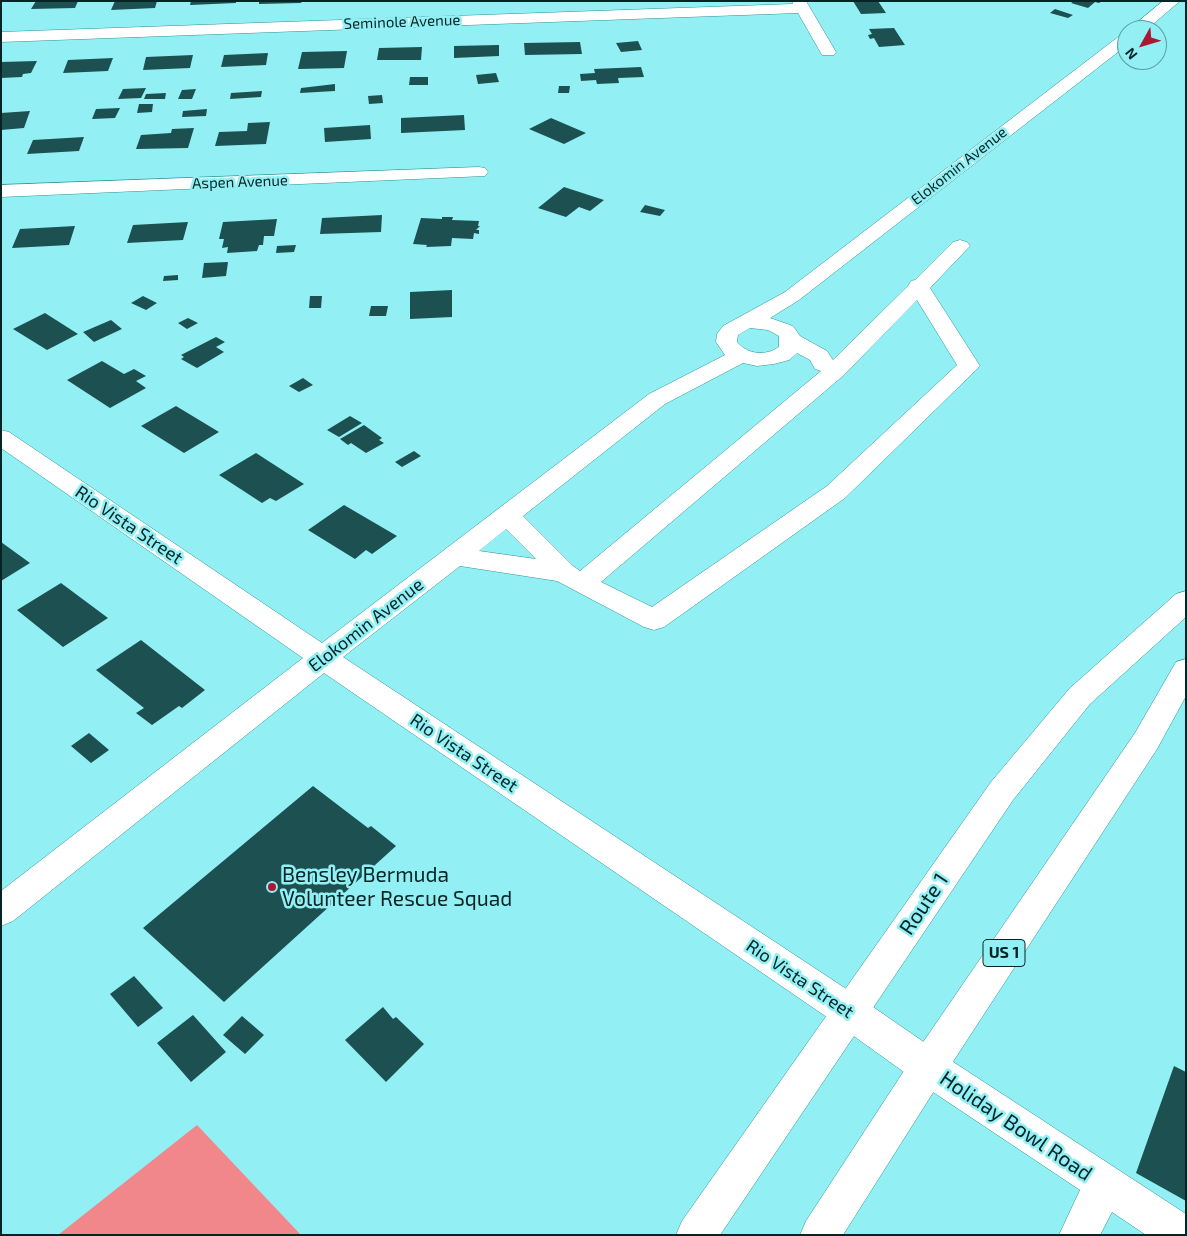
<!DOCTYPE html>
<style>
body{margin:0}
#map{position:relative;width:1187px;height:1236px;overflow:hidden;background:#92f0f4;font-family:"Exo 2",sans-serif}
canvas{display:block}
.frame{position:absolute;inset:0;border:2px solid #052425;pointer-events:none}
.north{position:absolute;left:1117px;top:20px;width:50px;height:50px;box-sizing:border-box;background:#92f0f4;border:1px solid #5a9ea1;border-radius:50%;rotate:231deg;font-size:14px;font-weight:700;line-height:20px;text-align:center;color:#052425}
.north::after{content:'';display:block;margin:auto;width:18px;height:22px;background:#ac1733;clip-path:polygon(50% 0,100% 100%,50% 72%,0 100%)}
</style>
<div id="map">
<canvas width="1187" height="1236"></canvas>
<div class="frame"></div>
<div class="north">N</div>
</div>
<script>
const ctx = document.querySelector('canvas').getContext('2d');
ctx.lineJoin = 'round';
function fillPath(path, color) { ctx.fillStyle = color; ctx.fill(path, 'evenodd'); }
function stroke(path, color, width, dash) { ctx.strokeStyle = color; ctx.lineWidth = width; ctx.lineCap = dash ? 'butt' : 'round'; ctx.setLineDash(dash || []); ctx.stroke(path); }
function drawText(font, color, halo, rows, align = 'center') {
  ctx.font = font + ' "Exo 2",sans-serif'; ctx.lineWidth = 5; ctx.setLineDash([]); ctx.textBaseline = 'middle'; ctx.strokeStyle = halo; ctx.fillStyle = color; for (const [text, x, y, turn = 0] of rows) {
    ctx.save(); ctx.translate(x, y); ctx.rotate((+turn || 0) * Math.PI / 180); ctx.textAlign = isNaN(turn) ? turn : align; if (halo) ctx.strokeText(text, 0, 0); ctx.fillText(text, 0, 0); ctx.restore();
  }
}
const forest = new Path2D(`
 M197,1125L301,1235H58Z`);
const building = new Path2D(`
 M36,1H78L75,8L31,9Z
 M115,1H157L155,8L111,10Z
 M191,1H236V3L190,5Z
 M259,1H302L301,3L259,4Z
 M853,1H878L886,13L861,14Z
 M1074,1H1102L1099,3L1095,2L1088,8L1071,3Z
 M1055,9L1073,15L1068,18L1050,13Z
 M894,28L905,45L879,47L874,38L870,39L868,35L872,34L869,29Z
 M638,41L642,50L621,52L616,43Z
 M580,42L582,54L525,55L524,43Z
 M499,45V56L454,58V46Z
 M422,47L421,60H377L379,48Z
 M347,51L344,68L298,69L302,52Z
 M268,53L266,65L221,67L224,55Z
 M193,55L190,68L143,70L146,57Z
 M113,58L108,71L63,73L68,60Z
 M37,61L31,73L23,74L22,77L1,78V62Z
 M641,67L644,77L618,78L619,83L597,84L596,80L581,81L580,74L595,73L594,69Z
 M496,73L499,82L478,84L476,75Z
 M410,77H428V85H409Z
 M335,84V91L300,93L301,88Z
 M559,86H570L569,93H558Z
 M146,88L141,98L118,99L123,89Z
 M196,89L192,99H178L182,90Z
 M262,91L261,97L230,99L231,93Z
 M166,93L165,99H144L146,94Z
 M382,95L383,103L369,104L368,96Z
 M139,104H153L152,112L137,113Z
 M120,108L115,118L92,119L96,109Z
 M207,109L206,116L182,117L183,111Z
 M30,111L24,128L1,130V113Z
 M464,115L465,130L401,133V118Z
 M551,118L586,133L564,144L529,129Z
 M270,122L266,144L215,146L219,132L247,131L248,123Z
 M370,125L371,139L325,142L324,128Z
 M194,128L188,148L136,149L141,135L171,133L172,129Z
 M84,137L79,151L27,154L33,140Z
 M564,187L604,200L590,211L579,207L566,217L538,208Z
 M645,205L665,210L660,216L640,212Z
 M382,215L381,232L320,234L322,218Z
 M442,217H453L452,220L479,221L478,226H480L476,230H479V234L474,233L473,239L452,238L451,246L426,247L427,245L413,244L421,218L442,219Z
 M277,219L274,236H264L263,245H259L257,251L227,253L228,247L222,248L224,239H219L223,222Z
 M188,222L183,240L127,243L133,225Z
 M75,226L69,245L12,248L20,229Z
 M296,245L294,252L276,253L277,246Z
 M228,262L226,276L202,278L204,263Z
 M178,275V280L163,281L164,276Z
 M452,290V317L410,319V292Z
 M143,296L157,303L146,310L131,303Z
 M310,296H322L321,308H309Z
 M371,306H388L386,316H369Z
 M45,313L78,334L47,350L13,329Z
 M188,318L198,323L187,329L178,323Z
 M111,320L122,329L94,342L83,332Z
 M216,337L225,342L216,347L224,352L197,368L181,359L184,357L181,355Z
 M102,361L124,374L134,369L146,376L136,381L146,388L110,408L67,380Z
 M303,378L313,385L299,392L289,386Z
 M176,406L219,432L184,453L141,426Z
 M350,416L362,423L339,437L327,430Z
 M364,425L382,438L379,440L384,443L366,453L351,443L348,445L340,439Z
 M414,451L421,456L402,467L395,462Z
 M256,453L304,484L276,501L270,498L262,503L219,475Z
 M344,505L397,536L372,554L366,550L355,559L308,530Z
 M1,542L30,563L1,581Z
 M61,583L108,618L63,647L17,610Z
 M141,640L205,690L182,708L179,706L152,725L136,713L144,708L96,670Z
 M89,733L109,750L91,763L71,746Z
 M313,786L368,828L371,826L396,846L224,1002L143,928Z
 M134,976L163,1008L138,1027L110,994Z
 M383,1007L393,1019L396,1017L424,1044L386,1082L345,1040Z
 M193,1015L226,1052L191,1082L157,1043Z
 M242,1016L264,1035L245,1054L223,1035Z
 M1174,1066L1186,1072V1201L1136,1173Z`);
const minor = new Path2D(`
 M792,1H806L836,52L834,55H822L798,13L1,42V32L793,4Z
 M1163,1H1180L1146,30H1128Z
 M1127,32V45L799,300L770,318L793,326L800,336L827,351L833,360L908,286L911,281L915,280L953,242L960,240L967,242L970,246L930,288L980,366L845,498L664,627L654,630L644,627L557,581L460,566L343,657L863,1000L941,1054L1186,1214V1235H1146L1112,1212L1100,1235H1059L1080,1190L915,1080L837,1024L324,673L13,921L1,926V891L303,658L1,448V430L9,432L322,643L649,394L725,355L716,342L717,334L723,326L785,292L1122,34ZM917,300L957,365L827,486L652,607L601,582L844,375ZM750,328L768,330L779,336V347C766,356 748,355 737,342L738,335ZM797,353L810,360L815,369L821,371L580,571L573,566L523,516L665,404L743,363L757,366L774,364L789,360ZM506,529L536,559L479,551Z
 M479,167L485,168L488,172L485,176L1,197V185Z`);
const major = new Path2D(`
 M1186,591V617L1090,704L1013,800L720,1235H676L682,1221L991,782L1070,688L1176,594Z
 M1186,659V696L1157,749L941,1080L843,1235H800L806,1221L915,1054L1135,733L1176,662Z`);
const markers = [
 [272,887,5,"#ac1733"]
];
const farStreetnames = [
 ["Seminole Avenue",402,22,-2],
 ["Elokomin Avenue",959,166,-38],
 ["Aspen Avenue",240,182,-2]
];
const shields = [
 [1004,953,42]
];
const shieldNames = [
 ["US 1",1004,953]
];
const streetNames = [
 ["Rio Vista Street",129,525,34],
 ["Elokomin Avenue",366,625,-38],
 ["Rio Vista Street",464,753,34],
 ["Rio Vista Street",800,979,34]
];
const nearPoinames = [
 ["Bensley Bermuda",282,875],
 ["Volunteer Rescue Squad",282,899]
];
const nearStreetnames = [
 ["Route 1",924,904,-56],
 ["Holiday Bowl Road",1016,1126,34]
];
fillPath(forest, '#f2878b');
fillPath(building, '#1c5051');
stroke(minor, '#2e9296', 1);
stroke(major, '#2e9296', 1);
fillPath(minor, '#fff');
fillPath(major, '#fff');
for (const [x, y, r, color] of markers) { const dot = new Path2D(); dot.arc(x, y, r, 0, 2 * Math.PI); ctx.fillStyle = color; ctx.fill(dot); stroke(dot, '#92f0f4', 2); }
drawText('15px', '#052425', '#92f0f4', farStreetnames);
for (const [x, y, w] of shields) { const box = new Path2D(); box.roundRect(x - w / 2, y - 13.5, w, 27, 4); ctx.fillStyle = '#92f0f4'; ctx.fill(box); stroke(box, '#052425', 1); }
drawText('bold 16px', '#052425', null, shieldNames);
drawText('18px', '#052425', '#92f0f4', streetNames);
drawText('21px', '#052425', '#92f0f4', nearPoinames, 'left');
drawText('21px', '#052425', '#92f0f4', nearStreetnames);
</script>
